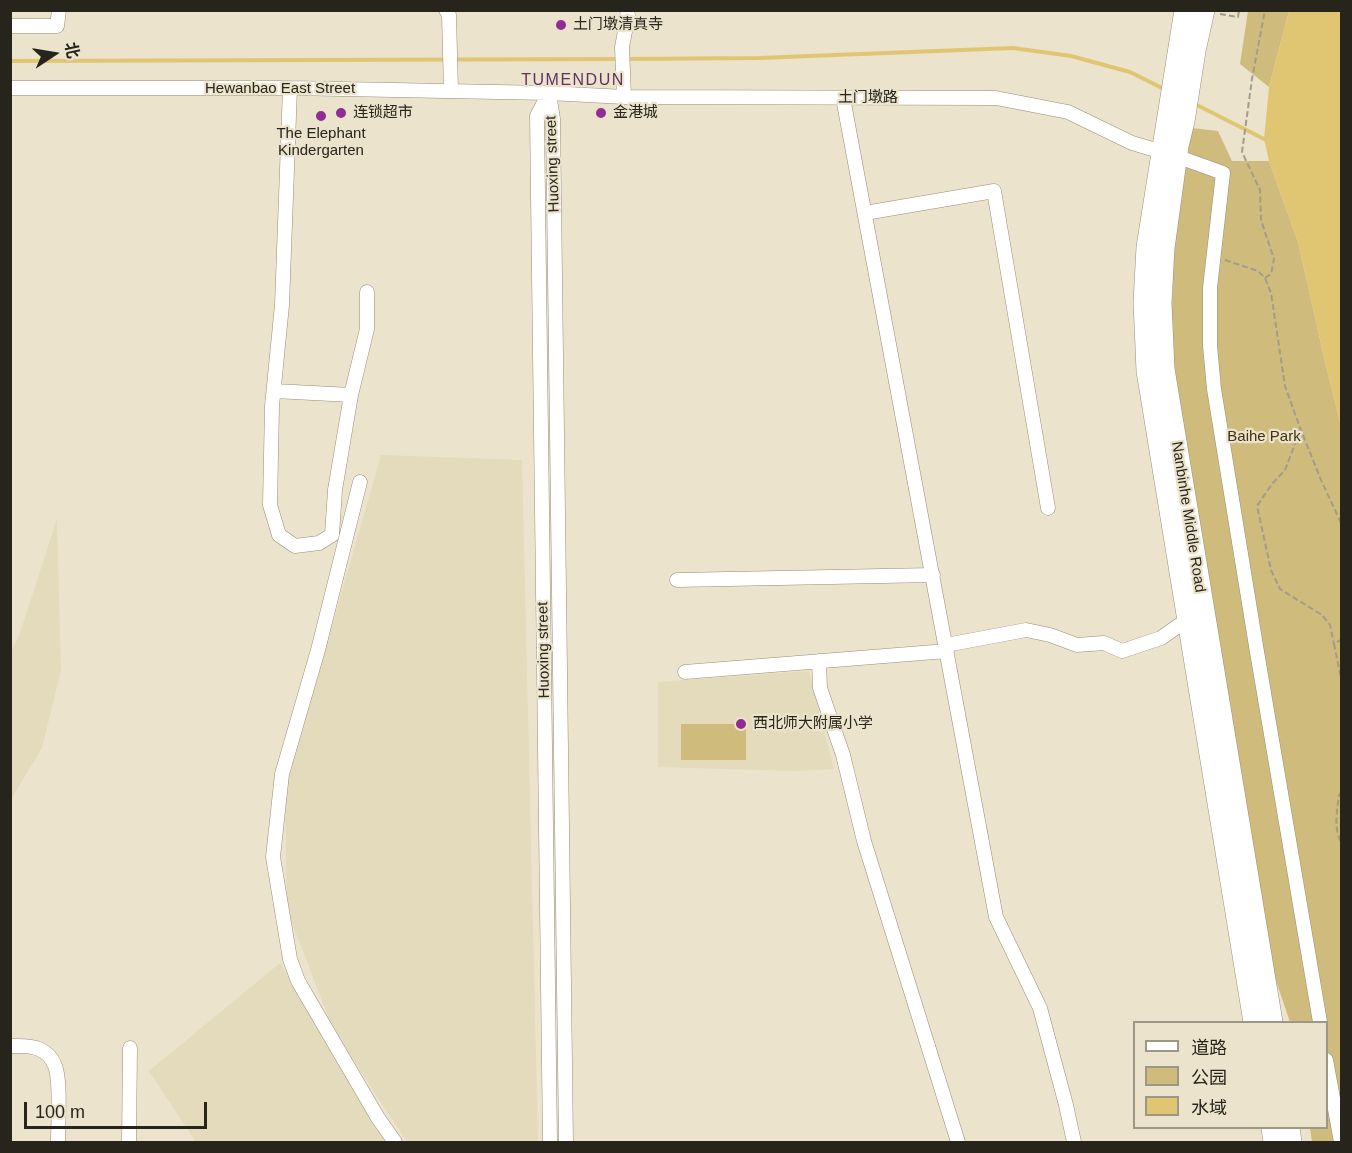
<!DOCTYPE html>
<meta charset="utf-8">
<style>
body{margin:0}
#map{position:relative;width:1352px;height:1153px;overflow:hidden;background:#ebe3cc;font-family:Helvetica,"Noto Sans SC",sans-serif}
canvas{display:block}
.frame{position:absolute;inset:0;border:12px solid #27241b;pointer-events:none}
.legend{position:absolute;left:1133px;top:1021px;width:195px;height:108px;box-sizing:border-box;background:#ebe3cc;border:2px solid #9d9785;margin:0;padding:8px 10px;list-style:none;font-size:18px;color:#27241b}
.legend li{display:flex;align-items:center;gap:12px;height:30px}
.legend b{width:30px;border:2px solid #9d9785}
.north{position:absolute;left:24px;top:24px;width:60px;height:60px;-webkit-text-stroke:4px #ebe3cc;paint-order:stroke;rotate:78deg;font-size:16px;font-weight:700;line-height:24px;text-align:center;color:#27241b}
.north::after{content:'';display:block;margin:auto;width:21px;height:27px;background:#27241b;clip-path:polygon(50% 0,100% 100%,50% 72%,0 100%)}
.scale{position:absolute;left:24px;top:1102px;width:183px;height:27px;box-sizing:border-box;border:3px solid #27241b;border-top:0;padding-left:8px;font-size:18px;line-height:21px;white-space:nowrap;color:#27241b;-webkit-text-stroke:4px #ebe3cc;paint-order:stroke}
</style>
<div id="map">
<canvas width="1352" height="1153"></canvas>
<div class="frame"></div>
<ul class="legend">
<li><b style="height:8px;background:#fff"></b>道路</li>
<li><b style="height:16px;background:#cfbb7c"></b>公园</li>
<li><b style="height:16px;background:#e0c673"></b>水域</li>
</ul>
<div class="north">北</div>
<div class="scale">100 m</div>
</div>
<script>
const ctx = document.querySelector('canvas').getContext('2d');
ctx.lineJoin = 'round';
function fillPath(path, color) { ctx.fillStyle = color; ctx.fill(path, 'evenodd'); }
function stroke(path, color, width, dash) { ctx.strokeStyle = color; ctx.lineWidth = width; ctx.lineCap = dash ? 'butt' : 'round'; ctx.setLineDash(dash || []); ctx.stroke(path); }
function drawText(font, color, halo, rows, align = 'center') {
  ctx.font = font + ' Helvetica,"Noto Sans SC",sans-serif'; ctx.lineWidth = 4.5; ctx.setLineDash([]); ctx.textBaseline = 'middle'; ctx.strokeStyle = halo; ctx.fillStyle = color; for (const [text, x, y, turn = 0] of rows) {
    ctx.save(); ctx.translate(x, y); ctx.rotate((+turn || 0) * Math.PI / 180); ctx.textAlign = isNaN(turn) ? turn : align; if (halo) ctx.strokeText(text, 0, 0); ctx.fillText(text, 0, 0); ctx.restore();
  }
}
const built = new Path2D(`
 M381,455L522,460L538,1142H407L333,1029L287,910L285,790Z
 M57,519L61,670L42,748L11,799V652L19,636Z
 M809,671L834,769L794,771L658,767V682Z
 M280,963L398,1142H196L149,1071Z`);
const green = new Path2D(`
 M1248,11H1289L1269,87L1240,64Z
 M1192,128L1218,131L1232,161H1269L1298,242L1326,366L1341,426V1142H1312L1310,1128H1326V1022H1290L1273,972L1171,346L1174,236Z
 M681,724H746V760H681Z`);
const water = new Path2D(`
 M1289,11H1341V426L1326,366L1298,242L1269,161L1264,139L1269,87Z`);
const stream = new Path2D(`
 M626,59L759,58L1013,48L1071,56L1130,72L1166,90
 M10,61L619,59
 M1195,104L1266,140`);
const path = new Path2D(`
 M1220,14L1238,17L1239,10
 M1225,260L1258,271L1265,278L1271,293L1285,386L1299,425L1321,480L1342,525
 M1265,278L1271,274L1274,259L1261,220L1260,190L1242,152L1252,79L1265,10
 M1300,431L1285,470L1272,484L1257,506L1271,570L1280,589L1322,615L1330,625L1334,644
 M1342,639L1334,644L1342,683
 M1342,792L1339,795C1337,812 1333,828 1342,844`);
const minor = new Path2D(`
 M446,10L449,15L451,91
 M10,26H57L59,10
 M10,88H290L549,93L624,97L996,98L1068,112L1132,143L1176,156L1223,173L1210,288V346L1214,389L1257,652L1320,1022
 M290,88L282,305L272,406L270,505L279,535L295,546L319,543L332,535L335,490L351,395L367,329V292
 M549,93L537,116L550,1142
 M549,93L553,119L566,1142
 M624,97L622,47L628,16L627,10
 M843,98L996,917L1040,1008L1066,1105L1074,1142
 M865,213L994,191L1048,508
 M274,391L351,395
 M360,482L318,650L282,774L273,857L290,959L298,981L378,1118L395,1142
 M677,580L933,575
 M946,645L1026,630L1050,635L1077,645L1104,643L1122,651L1161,638L1188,619
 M819,661L820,688L843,755L864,841L958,1142
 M685,672L947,651
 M10,1046C20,1046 30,1045 39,1049C46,1052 52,1058 55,1066C61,1080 58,1124 58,1142
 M1326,1060L1341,1142
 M129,1142L130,1048`);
const highway = new Path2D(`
 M1185,10L1147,247L1144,302L1147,371L1254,1022
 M1204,10L1195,51L1184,121L1178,146L1164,248L1161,303L1164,369L1272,1022
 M1272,1128L1274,1142
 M1289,1128L1291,1142`);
const markers = [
 [561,25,6,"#902c92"],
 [341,113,6,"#902c92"],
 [601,113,6,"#902c92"],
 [321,116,6,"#902c92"],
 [741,724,6,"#902c92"]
];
const poiNames = [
 ["土门墩清真寺",573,25],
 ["连锁超市",353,113],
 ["金港城",613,113],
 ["The Elephant",321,134,"center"],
 ["Kindergarten",321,151,"center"],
 ["西北师大附属小学",753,724]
];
const streetNames = [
 ["Hewanbao East Street",280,89],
 ["土门墩路",868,98],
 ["Huoxing street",553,164,-92],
 ["Nanbinhe Middle Road",1188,517,81],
 ["Huoxing street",544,650,-91]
];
const parkNames = [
 ["Baihe Park",1264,437]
];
const neighbourhoodNames = [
 ["TUMENDUN",573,81]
];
fillPath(built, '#e4dbbc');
fillPath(green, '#cfbb7c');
fillPath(water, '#e0c673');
stroke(stream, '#e0c673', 4);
stroke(minor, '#958e79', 15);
stroke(highway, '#958e79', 22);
stroke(path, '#a29c8a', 2, [6, 3]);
stroke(minor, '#fff', 14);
stroke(highway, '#fff', 21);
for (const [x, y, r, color] of markers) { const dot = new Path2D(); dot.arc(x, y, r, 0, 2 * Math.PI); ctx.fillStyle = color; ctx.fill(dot); stroke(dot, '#ebe3cc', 2); }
drawText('15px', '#27241b', '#ebe3cc', poiNames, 'left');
drawText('15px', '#27241b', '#ebe3cc', streetNames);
drawText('15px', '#3e330f', '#ebe3cc', parkNames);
ctx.letterSpacing = '1.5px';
drawText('16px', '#623163', '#ebe3cc', neighbourhoodNames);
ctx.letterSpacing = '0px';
</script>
